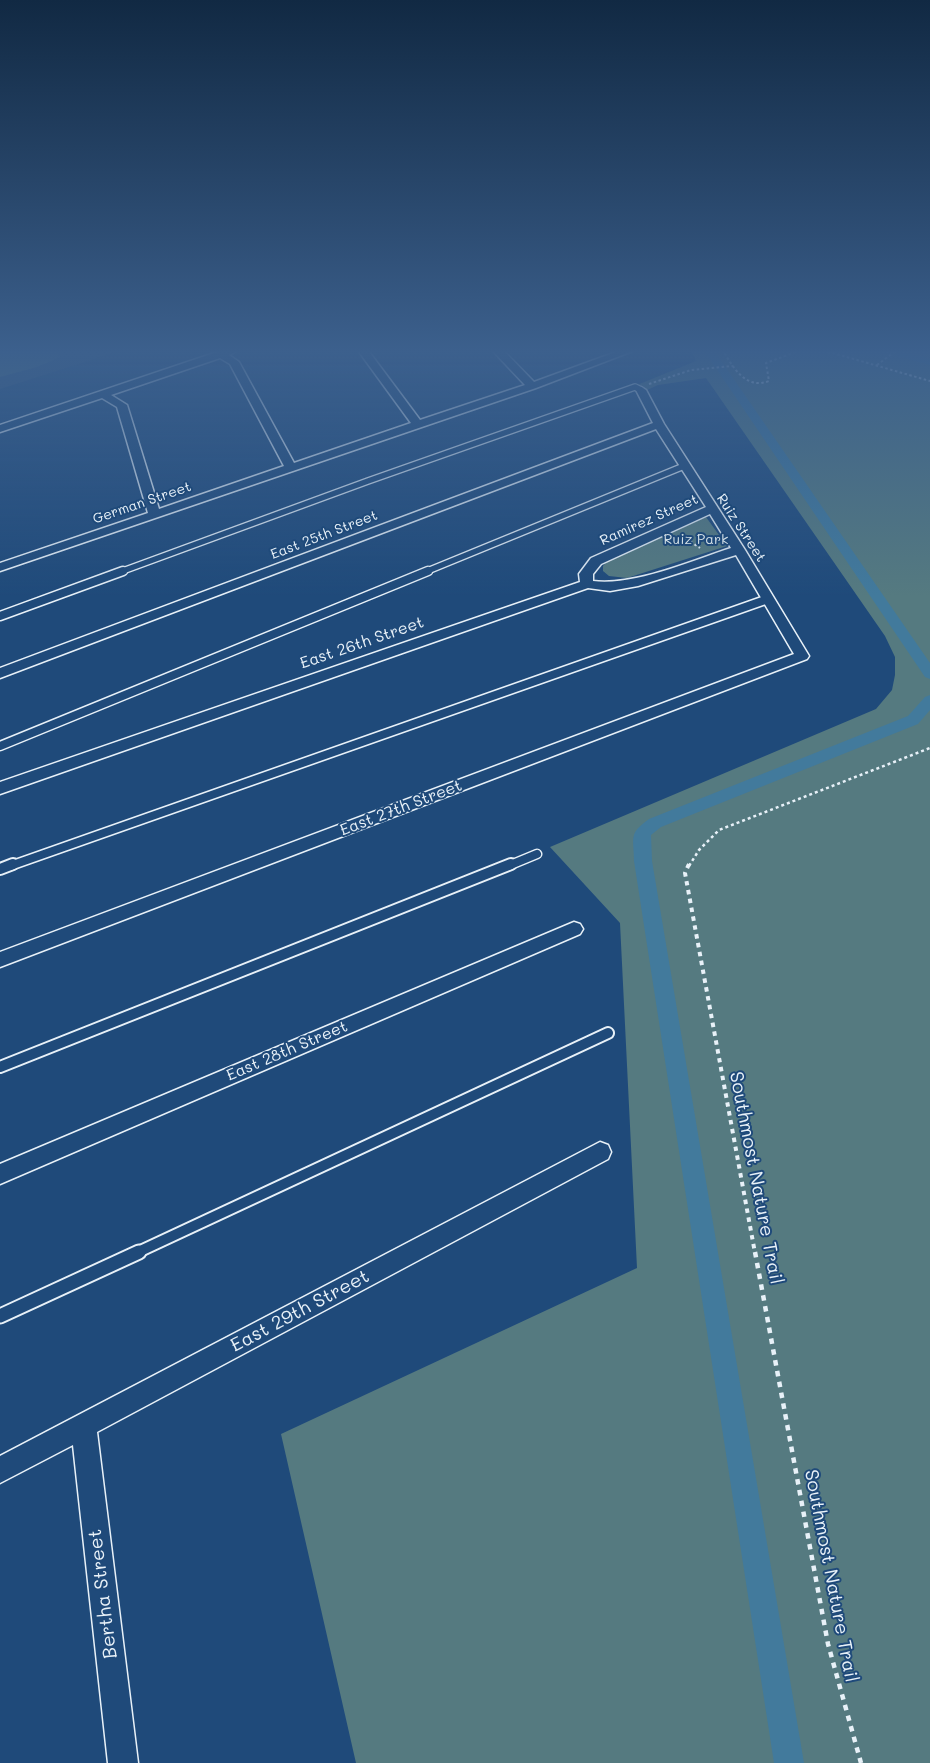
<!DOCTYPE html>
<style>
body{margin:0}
canvas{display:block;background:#1f4a7a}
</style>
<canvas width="930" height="1763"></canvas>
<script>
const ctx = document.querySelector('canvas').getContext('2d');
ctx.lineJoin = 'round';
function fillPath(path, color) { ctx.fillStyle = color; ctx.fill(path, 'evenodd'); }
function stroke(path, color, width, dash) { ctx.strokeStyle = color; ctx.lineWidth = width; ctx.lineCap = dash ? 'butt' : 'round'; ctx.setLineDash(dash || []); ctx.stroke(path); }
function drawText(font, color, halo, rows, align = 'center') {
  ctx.font = font + ' Mali,sans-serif'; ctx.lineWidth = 4; ctx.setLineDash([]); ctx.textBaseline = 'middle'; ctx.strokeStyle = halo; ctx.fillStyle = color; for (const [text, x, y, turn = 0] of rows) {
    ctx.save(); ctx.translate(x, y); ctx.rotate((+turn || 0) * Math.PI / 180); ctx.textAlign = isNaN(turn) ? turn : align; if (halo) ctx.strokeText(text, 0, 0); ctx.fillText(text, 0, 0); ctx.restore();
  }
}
const built = new Path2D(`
 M0,349H125L0,389Z`);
const green = new Path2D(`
 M0,349H59L60,357L37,367L0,377Z
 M690,349H930V1763H356L281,1434L637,1268L620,923L550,847L876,709L892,690L895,675V657L885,636L706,378L658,385L647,390L637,385L696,361Z
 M706,517L727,546L627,578L609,576L603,571V566L606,562Z`);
const canal = new Path2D(`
 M703,349H713L930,663V679L925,677Z
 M880,349H892L893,350L888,353Z
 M901,351L930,359V365L897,356V352Z
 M930,695V710L918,724L661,827L651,835L652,861L804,1763H774L634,861C634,837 628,834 649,819L908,716L925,697Z`);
const pathFar3 = new Path2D(`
 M722,349C733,367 745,390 769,381L766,363L801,350L816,351L833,353L930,381
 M877,365L898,349
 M649,384L691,370L733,366
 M682,536L700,548`);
const pathFar2 = new Path2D(`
 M689,866L699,850L719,830L930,748`);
const pathFar1 = new Path2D(`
 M689,864L685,873L755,1253`);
const path = new Path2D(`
 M755,1252L828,1644L861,1763`);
const serviceFar3 = new Path2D(`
 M120,572L368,481L635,387L641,390
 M425,572L684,466`);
const serviceFar2 = new Path2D(`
 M0,616L123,571
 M0,746L428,571
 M10,866L768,599
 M508,866L537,854`);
const serviceFar1 = new Path2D(`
 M0,869L13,864
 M0,1067L511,864
 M136,1253L608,1033`);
const service = new Path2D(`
 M0,1316L139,1252`);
const minor = new Path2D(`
 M226,349H241L229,355L239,362L294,463L411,423L357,349H367L420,420L525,385L491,349H502L534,382L624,349H638L536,388L0,571V563L148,513L117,407L102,398L0,432V425ZM220,358L230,364L284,466L159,509L127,405L111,395Z
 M641,387L646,390L664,424L745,550L809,656L807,659L0,967V952L794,654L736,555L638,586L610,591L588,588L0,794V782L580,582L579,574L591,558L706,507L656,429L0,678V668L653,423L636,390ZM710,514L731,548C691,561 635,586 593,581V574L601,564Z
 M574,922L580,924L583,929L580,934L0,1184V1164Z
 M600,1142L608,1145L611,1152L608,1159L97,1432L138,1763H108L73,1445L0,1483V1456Z`);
const farStreetnames = [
 ["German Street",142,503,-19],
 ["Ramirez Street",649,520,-24],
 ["Ruiz Street",741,528,57],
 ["East 25th Street",324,535,-21]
];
const farParknames = [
 ["Ruiz Park",696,540]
];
const streetNames = [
 ["East 26th Street",362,643,-19],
 ["East 27th Street",401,808,-21],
 ["East 28th Street",287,1051,-23]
];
const nearStreetnames = [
 ["Southmost Nature Trail",756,1178,79],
 ["East 29th Street",300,1311,-28],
 ["Southmost Nature Trail",831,1576,79],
 ["Bertha Street",103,1594,-97]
];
fillPath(built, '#33577d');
fillPath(green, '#557a80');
fillPath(canal, '#427a9c');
stroke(serviceFar3, '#e8f1f8', 8);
stroke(serviceFar2, '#e8f1f8', 11);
stroke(serviceFar1, '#e8f1f8', 14);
stroke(service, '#e8f1f8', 17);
stroke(minor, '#e8f1f8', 3);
stroke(pathFar3, '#e8f1f8', 2, [2.5, 2.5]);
stroke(pathFar2, '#e8f1f8', 2.5, [3, 3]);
stroke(pathFar1, '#e8f1f8', 4, [4.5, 4.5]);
stroke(path, '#e8f1f8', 4.5, [5.5, 5.5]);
stroke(serviceFar3, '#1f4a7a', 5.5);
stroke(serviceFar2, '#1f4a7a', 8);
stroke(serviceFar1, '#1f4a7a', 10);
stroke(service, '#1f4a7a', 13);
fillPath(minor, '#1f4a7a');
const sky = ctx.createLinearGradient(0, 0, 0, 596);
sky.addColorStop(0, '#112943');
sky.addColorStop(0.59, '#3c608d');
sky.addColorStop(1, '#3c608d00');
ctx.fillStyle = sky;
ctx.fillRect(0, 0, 930, 596);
drawText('14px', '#e8f1f8', '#1f4a7a', farStreetnames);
drawText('14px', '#d2dfe6', '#1f4a7a', farParknames);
drawText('16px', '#e8f1f8', '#1f4a7a', streetNames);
drawText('19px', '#e8f1f8', '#1f4a7a', nearStreetnames);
</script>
